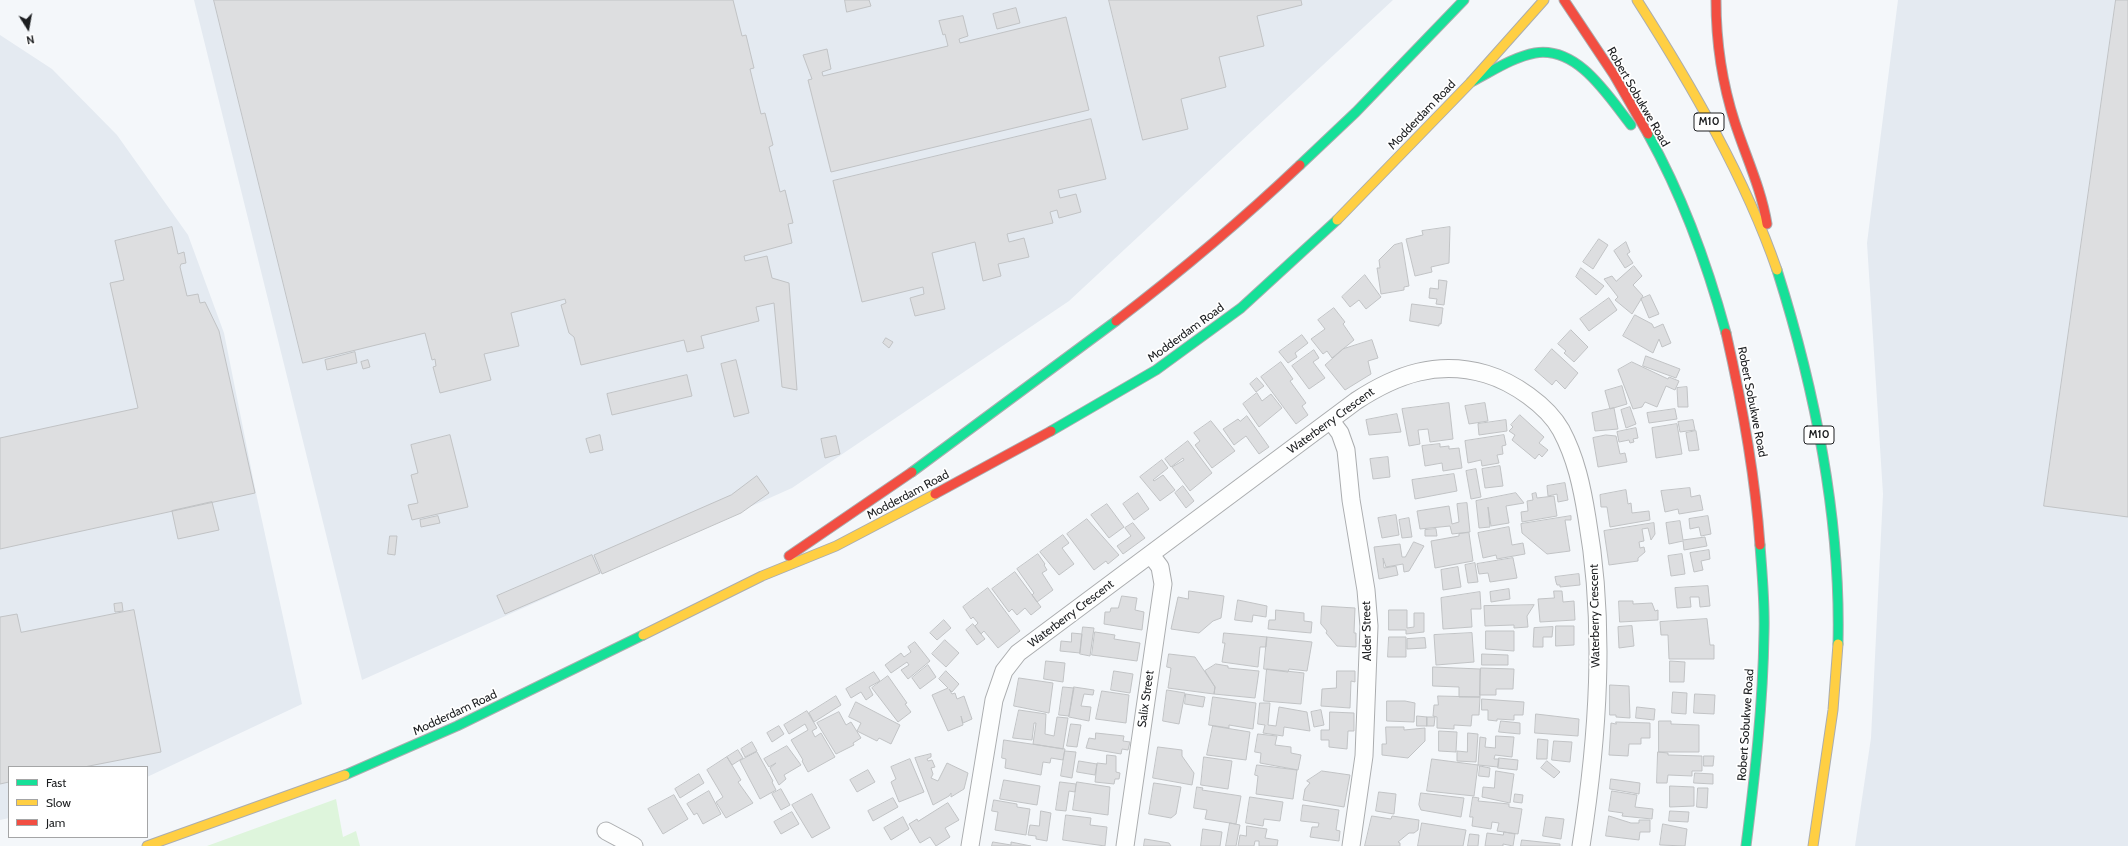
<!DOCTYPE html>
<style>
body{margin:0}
#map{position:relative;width:2128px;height:846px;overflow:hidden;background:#f4f7fa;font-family:Cabin,sans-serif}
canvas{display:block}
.legend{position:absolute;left:8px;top:766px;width:140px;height:72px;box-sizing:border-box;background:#fff;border:1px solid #a4a5a6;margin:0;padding:5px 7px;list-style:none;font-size:12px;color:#1c1e20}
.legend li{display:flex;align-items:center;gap:8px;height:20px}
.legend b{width:20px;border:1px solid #a4a5a6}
.north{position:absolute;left:8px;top:8px;width:40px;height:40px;-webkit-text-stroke:3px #fff;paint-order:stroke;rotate:169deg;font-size:11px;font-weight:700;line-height:16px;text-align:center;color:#1c1e20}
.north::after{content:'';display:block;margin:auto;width:14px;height:18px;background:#1c1e20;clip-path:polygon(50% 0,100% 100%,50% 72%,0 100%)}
</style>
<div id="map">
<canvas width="2128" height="846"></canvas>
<ul class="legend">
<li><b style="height:5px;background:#16e098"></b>Fast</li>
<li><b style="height:5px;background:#ffcf43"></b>Slow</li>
<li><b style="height:5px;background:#f24e42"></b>Jam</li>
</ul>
<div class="north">N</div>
</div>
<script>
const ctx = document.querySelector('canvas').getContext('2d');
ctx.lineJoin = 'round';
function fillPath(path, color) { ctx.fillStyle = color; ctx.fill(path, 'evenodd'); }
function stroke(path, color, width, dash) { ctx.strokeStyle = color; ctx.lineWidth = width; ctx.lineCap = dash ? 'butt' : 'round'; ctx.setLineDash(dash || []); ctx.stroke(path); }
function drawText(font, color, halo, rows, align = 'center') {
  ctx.font = font + ' Cabin,sans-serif'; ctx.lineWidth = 3.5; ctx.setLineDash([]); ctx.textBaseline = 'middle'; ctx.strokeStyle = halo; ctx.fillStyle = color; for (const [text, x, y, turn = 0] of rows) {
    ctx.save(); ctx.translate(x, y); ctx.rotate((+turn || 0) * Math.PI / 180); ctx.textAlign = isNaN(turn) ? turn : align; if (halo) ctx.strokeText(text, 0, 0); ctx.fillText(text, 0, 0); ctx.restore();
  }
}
const built = new Path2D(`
 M194,0H1393L1069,301L792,488L362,680Z
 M1898,0H2128V846H1855L1871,738L1883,494L1867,243Z
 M0,35L52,69L117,135L188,235L224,333L256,493L302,704L147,777V767H9V818L0,820Z`);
const green = new Path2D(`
 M336,799L343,837L356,831L360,846H207Z`);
const building = new Path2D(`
 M214,0H733L742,36L746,35L754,68L750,69L761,114L765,113L773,145L769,147L780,192L785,190L793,223L788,224L792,243L744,256L745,261L767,256L772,278L789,283L797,390L782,387L774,303L756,307L759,321L701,336L704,348L687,352L684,340L581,365L574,337L569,333L561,305L566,303L565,299L511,313L519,346L484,354L491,380L440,393L433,367L436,366L435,359L432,360L425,333L303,363Z
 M845,0H869L871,6L847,12Z
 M1109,0H1301L1302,5L1257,16L1264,46L1219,57L1226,87L1181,99L1188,129L1143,140Z
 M2116,0H2128V517L2044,506Z
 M1016,8L1020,23L997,29L993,14Z
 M963,16L968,36L959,39L960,43L1066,17L1089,110L831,172L808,80L812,79L803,55L827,49L831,69L822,72L823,76L948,46L945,34L943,35L939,21Z
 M1091,119L1106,179L1058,190L1060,198L1076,194L1081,212L1059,218L1057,210L1050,212L1053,223L1007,234L1009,242L1024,238L1029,257L998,264L1001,276L983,281L975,242L932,253L945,309L915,316L910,298L924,294L923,287L862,302L833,181Z
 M172,227L178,254L184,252L186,263L181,264L180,267L187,296L198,294L200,303L205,302L219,331L255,493L0,549V438L138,408L110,283L124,280L115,241Z
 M1450,227L1449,263L1431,267L1432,272L1415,276L1406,239L1423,235L1422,231Z
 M1599,239L1608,245L1593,269L1583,262Z
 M1626,242L1630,252L1627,254L1633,263L1625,268L1614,251Z
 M1402,243L1409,286L1404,287V290L1381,294L1377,268H1380L1379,260L1394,245Z
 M1634,266L1642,276L1633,285L1643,296L1632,314L1615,300L1618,297L1604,279L1612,276L1616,281Z
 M1581,268L1604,286L1596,295L1576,277Z
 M1365,275L1381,297L1366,309L1359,300L1350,307L1342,297Z
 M1439,280L1447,281L1444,305L1436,304L1437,299L1429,298L1430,288L1438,289Z
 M1650,295L1659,314L1649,318L1641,299Z
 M1609,298L1617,310L1589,331L1580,319Z
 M1412,304L1443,308L1441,324H1439V326L1410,321Z
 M1334,308L1345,322L1343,324L1354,340L1332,358L1327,351L1323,354L1311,339L1325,329L1318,320Z
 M1635,315L1652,324L1654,328L1663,324L1671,343L1662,347L1659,339L1653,353L1623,336Z
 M1571,330L1588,347L1574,362L1564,353L1566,351L1558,344Z
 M1302,335L1308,343L1295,353L1297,357L1288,363L1279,352Z
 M886,338L893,342L889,348L883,343Z
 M1372,340L1378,358L1368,361L1371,374L1345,390L1325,365L1343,349Z
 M1552,349L1578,373L1565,389L1556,380L1552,385L1535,370Z
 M1314,350L1319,358L1313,362L1325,378L1309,389L1292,366Z
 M355,352L357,363L327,370L325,360Z
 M1646,356L1680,369L1676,378L1643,366Z
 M368,360L370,367L363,369L361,362Z
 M736,360L749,413L734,417L721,364Z
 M1281,362L1293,379L1290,381L1306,403L1302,406L1308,415L1296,424L1261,377Z
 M1632,362L1668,379L1669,377L1679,381L1675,390L1666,386L1657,407L1645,402L1642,407L1633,409L1618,370Z
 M687,375L692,396L612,415L607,394Z
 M1257,378L1264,386L1256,392L1250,384Z
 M1622,386L1627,404L1610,409L1605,391Z
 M1687,387L1688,407H1678L1677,388Z
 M1257,393L1262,401L1271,394L1282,408L1259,427L1243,404Z
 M1449,403L1453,439L1430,442L1428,429L1418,430L1420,444L1409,446L1402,409Z
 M1485,403L1488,421L1469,424L1465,406Z
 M1630,407L1636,424L1626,428L1621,410Z
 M1614,408L1618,429L1595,431L1592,413Z
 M1675,409L1677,419L1649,423L1647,413Z
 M1397,414L1401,432L1369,435L1366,420Z
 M1520,415L1544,437L1539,443L1548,450L1542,457L1539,454L1535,459L1512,440L1515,435L1509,431L1513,427L1511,425Z
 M1247,416L1269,447L1259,454L1246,436L1234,445L1223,429L1238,419L1240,421Z
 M1506,420L1507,431L1479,435L1478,424Z
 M1693,420L1695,430L1680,432L1678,422Z
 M1211,421L1235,451L1212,468L1195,445L1200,441L1194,433Z
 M1677,424L1682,454L1656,458L1652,428Z
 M1636,428L1638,438L1633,439L1634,442L1630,443L1629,440L1619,442L1617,432Z
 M1696,431L1699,450L1689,451L1686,433Z
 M450,435L468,507L412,520L408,505L418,503L411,475L418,473L411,445Z
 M600,435L603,450L590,453L586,439Z
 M1504,435L1506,445L1502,446L1503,454L1497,455L1499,463L1482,466L1481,460L1468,463L1465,441Z
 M1606,435L1616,436L1620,454L1625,453L1627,462L1598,467L1593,438Z
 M836,436L840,454L825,458L821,439Z
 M1188,441L1212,473L1190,491L1172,467L1184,460L1183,458L1171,467L1165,459Z
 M1440,444V447L1449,446V449L1459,448L1462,468L1443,471L1442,463L1425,466L1422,446Z
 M1388,457L1390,477L1373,479L1370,459Z
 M1162,460L1168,468L1153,480L1154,481L1163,475L1175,490L1160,501L1140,477Z
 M1500,466L1503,486L1485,488L1482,469Z
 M1476,469L1481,497L1471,499L1466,471Z
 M1454,474L1457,491L1415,499L1412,480Z
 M757,476L769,493L741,513L602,574L594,555L731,495Z
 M1565,483L1568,500L1558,502L1557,494L1548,496L1547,486Z
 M1183,486L1194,501L1186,508L1175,493Z
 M1690,488L1691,497L1700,495L1703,510L1679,514L1678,509L1665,512L1661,491Z
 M1626,490L1628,504L1631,503L1632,513L1649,511L1650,520L1610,527L1607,507H1601L1600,495Z
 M1138,493L1149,509L1134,520L1123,504Z
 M1516,493L1524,503L1506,506L1509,523L1491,526L1488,507L1490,527L1479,528L1476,501Z
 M1536,493L1537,498L1554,496L1557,516L1522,522L1521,512L1528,511L1527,501L1533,500L1532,494Z
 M212,502L219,530L178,539L172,511Z
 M1467,503L1470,532L1452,534L1450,526L1420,529L1417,511L1449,506L1452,524L1459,522L1457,504Z
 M1107,504L1124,527L1109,538L1091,515Z
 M1396,515L1399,535L1382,538L1378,518Z
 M438,516L440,523L421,527L420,520Z
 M1571,516V520H1565L1570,551L1547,554L1522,533L1521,524Z
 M1708,516L1711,534L1701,536L1699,527L1690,529L1689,519Z
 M1409,518L1412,537L1402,538L1399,520Z
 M1087,519L1119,555L1108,564L1106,561L1094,570L1067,534Z
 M1680,521L1683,540L1705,537L1707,546L1684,550L1683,541L1669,544L1666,523Z
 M1133,523L1145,538L1123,554L1117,546L1131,536L1125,528Z
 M1654,523L1655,534L1651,540L1648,528L1642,529L1644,541L1639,542L1640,548L1644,547L1645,552L1638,558V561L1609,565L1604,531Z
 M1509,527L1512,545L1523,543L1525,554L1497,559L1496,555L1483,558L1478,533Z
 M1436,529L1437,536H1425V530Z
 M1469,533L1473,561L1435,568L1431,541L1459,536V534Z
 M1063,535L1069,543L1062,548L1074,564L1059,575L1040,552Z
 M390,536H397L395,555L388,554Z
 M1414,542L1424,546L1409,571L1404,572L1403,564L1386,567L1383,558L1384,568L1396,566L1398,575L1379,579L1374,547L1400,544L1402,557H1405Z
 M1709,550L1710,559L1701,561L1703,570L1694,572L1690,553Z
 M1038,554L1045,564L1044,565L1047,570L1042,573L1053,590L1037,602L1032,595L1034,593L1017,569Z
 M1682,554L1685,574L1671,576L1668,556Z
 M592,555L600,573L505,614L497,596Z
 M1513,558L1517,578L1490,582L1488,573L1479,574L1477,564Z
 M1475,563L1478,582L1468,583L1465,565Z
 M1458,567L1461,587L1443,590L1441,570Z
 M1015,572L1041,607L1031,615L1025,608L1017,615L1012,609L1009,612L992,589Z
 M1579,574L1580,585L1560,587V585H1557L1556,582L1555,577Z
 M1708,586L1710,606L1700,607L1699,597H1690L1691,607L1677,608L1675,588Z
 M988,588L1020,631L998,648L984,631L981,634L975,626L978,623L973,617L971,619L963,607Z
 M1509,589L1510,599L1491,602L1490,592Z
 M1189,591L1224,596L1221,618L1213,621L1199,633L1171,629L1178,597L1188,599Z
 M1554,591H1562L1563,602L1574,601L1575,620L1540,622L1538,599L1554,598Z
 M1480,592L1481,609H1471L1472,627L1443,629L1441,598Z
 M1122,596L1137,598L1135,610L1144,612L1142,630L1104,624L1105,612H1110L1111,608H1118Z
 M1238,600L1267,606L1266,617L1253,615L1252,622L1235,620Z
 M1619,601H1633V604L1652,603L1655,611L1658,610V620L1620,622Z
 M122,603L123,611L115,612L114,604Z
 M1534,605L1527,616L1528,627L1514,628V625L1485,626L1484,606Z
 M1322,606L1355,608L1354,633H1356V647L1337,646L1326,633L1327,631L1321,624Z
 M134,610L161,752L84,767H9V782L0,784V617L17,614L21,632Z
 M1276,610L1304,613V621L1312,622L1311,633L1268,629L1269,620H1275Z
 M1389,610H1407V628L1414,627V613H1424V632L1406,634V630H1389Z
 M1707,619L1710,645H1714V659H1669L1668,635H1661L1660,622Z
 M944,620L951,628L937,640L930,633Z
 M973,624L985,639L977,645L966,630Z
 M1556,626H1574V645L1556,646Z
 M1632,626L1634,646L1619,648L1618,627Z
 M1083,627L1094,628L1090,656L1080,654Z
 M1553,627L1552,637H1543V647H1533L1534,628Z
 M1486,631H1514V651L1486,649Z
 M1095,632L1115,635L1114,639L1140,643L1137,661L1092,655Z
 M1072,633L1082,634L1080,653L1060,651L1061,641L1071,642Z
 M1224,633L1267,637L1266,647H1260L1258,667L1222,662L1225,643H1223Z
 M1472,633L1474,662L1436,665L1434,635Z
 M1267,637L1312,642L1307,671L1289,669L1288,672L1264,669Z
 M1389,637H1406V657H1388Z
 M1425,638L1426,648L1407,649V639Z
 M945,640L959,653L946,667L932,654Z
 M915,642L930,661L908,679L901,670L909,665L907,662L891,673L885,665L901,653L904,657L911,652L908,647Z
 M1169,654L1195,657L1215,687L1214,694L1168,688L1171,668L1167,667Z
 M1482,654L1508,655V665H1482Z
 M1046,661L1065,663L1063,682L1044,679Z
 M1670,661L1685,662L1684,682H1670Z
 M1216,664L1228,666V668L1259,671L1255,698L1214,694L1215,687L1205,671Z
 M928,665L936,677L920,689L912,678Z
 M1433,667L1480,669V697H1459V687L1433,686Z
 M1481,668L1514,669L1513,689H1496V695H1480Z
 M1267,669L1304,673L1301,704L1264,701Z
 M946,671L959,684L952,692L949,689L952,694L955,693L957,699L964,696L972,719L963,723L961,716L963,725L948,731L932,695L948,688L939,679Z
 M1114,671L1133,674L1130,693L1111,690Z
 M1337,671H1355V682L1351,681L1350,708L1321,706L1322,689L1336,688Z
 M874,672L880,681L869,687L873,695L866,700L861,692L851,698L846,689Z
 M888,676L907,703L905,704L911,712L898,722L872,688Z
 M1019,678L1053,683L1049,713L1014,706Z
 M1610,685L1629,686L1630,718L1616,717V715H1610Z
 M1063,687L1074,688L1069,716L1059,715Z
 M1074,687L1094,690L1093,695L1084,694L1081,706L1091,707L1089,721L1069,717Z
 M1167,690L1185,693L1179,724L1163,721Z
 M1102,691L1129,695L1126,723L1096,719Z
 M1673,692L1687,693L1686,714L1672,713Z
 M1186,694L1205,697L1203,707L1185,704Z
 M1695,694L1715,695L1714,714L1694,713Z
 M836,696L841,705L814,722L809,713Z
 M1438,696L1480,697L1479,715H1472L1471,726L1454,725V729L1437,728V717L1433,716L1434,705H1438Z
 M1213,697L1256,703L1253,729L1229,725V728L1209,725Z
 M1482,699L1524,702L1523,715H1514V720L1497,719V721L1488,720V710H1482Z
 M1387,701H1405L1415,703L1414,722L1387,721Z
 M856,702L900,725L891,744L879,738L877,741L857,731L861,723L849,717Z
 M1260,703H1270L1268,725L1276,726L1279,707L1307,712L1310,731L1284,727L1283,736L1263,733L1265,725L1258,724Z
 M1637,707L1655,709L1654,720L1636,718Z
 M1019,710L1046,714L1045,734L1054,736L1057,717L1068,718L1063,749L1033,744L1036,723H1034L1032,740L1013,738Z
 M1321,710L1324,725L1314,727L1311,712Z
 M807,711L817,728L812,731L815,737L821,733L835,757L808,772L802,761L803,760L791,740L808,730L805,724L789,734L784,725Z
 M839,712L846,725L851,722L861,738L853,743L854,745L836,754L817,723Z
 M1330,712L1354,713V731H1348L1347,749L1329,747V740H1321V730H1329Z
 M1536,714L1579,719L1578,736L1535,733Z
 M1417,716L1427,717V726H1417Z
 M1427,717H1435L1434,726H1427Z
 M1501,721L1520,723V734L1499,732Z
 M1659,721H1671V724L1699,725V752H1659Z
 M1616,722L1650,723V738H1641V744H1629L1628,756L1609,755L1611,723L1616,724Z
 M1071,724L1081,725L1077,747L1067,746Z
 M779,726L784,734L772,742L767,733Z
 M1213,726L1250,732L1246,760L1207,755Z
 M1386,727H1404V730L1425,728V741L1408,758L1382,755V744H1386Z
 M1439,731L1457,732L1456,752L1439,751Z
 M1096,733L1124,736L1123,741L1130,742L1128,750L1122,749L1121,754L1086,748L1089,738L1095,739Z
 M1468,733L1478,734L1476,762L1457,761V751L1467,752Z
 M1258,734L1277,736L1275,745L1291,747V753L1301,755L1298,770L1260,763L1261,753L1255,752Z
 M1496,736L1514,737L1512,757L1495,755L1494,759H1499L1498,767L1478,765L1480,737L1486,738L1485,747L1495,748Z
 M1538,739L1548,740L1547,759H1537Z
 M1004,740L1065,749L1063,760L1051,758L1050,763L1043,762L1041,775L1005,768L1006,759L1002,758Z
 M1554,741L1572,742L1570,762L1552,760Z
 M752,742L757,751L745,757L741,749Z
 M787,746L801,765L784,775L786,779L779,785L770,768L776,763L769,767L764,759Z
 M1158,747L1182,750V756L1194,773L1192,785L1153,778Z
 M738,750L743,758L732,765L727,757Z
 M1065,751L1076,752L1072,778L1061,776Z
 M757,752L773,781L772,782L776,790L760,799L740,761Z
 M1658,752L1668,753V755L1702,756V771H1692V776L1668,775L1667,783H1657Z
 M931,754V757L927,759L928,761L932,760L935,767L931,768L933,774L931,778L938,781L947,763L968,773L964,789L951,797V793L949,796L933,805L915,758Z
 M1107,755L1116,756V772L1120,773L1119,779H1115L1114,784L1095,782L1097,763L1106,764Z
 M1704,756H1714L1713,766H1704Z
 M727,757L741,780L738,782L753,803L726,818L716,802L723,797L707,770Z
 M1204,757L1232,761L1228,789L1201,785Z
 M1499,758L1518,760L1517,770L1498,768Z
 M910,759L924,792L899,802L891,782L896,779L891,767Z
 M1432,759L1478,765L1474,796L1427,791Z
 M1079,761L1097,764L1095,775L1077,772Z
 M1547,761L1560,772L1554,778L1541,768Z
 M1257,765L1297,770L1293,799L1256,794L1258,776L1255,775Z
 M1480,766L1490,768L1489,777L1479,776Z
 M868,770L875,782L857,792L850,780Z
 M1322,771L1350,775L1344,807L1303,800L1305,789L1310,783L1307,781Z
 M1496,771L1514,774L1510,803L1482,797L1483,787L1494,788Z
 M1695,773L1713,774V784L1694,783Z
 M699,774L704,783L680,798L675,789Z
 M1611,779L1640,783L1639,794L1610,789Z
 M1004,780L1040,786L1037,805L1000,799Z
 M1060,782L1076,784L1075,792L1069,791L1066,811L1056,810Z
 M1077,782L1110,787L1108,815L1073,810Z
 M1154,783L1181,787L1176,814L1171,818L1149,814Z
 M1670,786L1694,787V806L1670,807Z
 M1197,787L1203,788L1202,790L1241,796L1236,824L1205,819L1207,810L1194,808Z
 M1698,788H1708L1707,808L1697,807Z
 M781,789L790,805L781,810L772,794Z
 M709,791L721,814L703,824L697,813L694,815L687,804Z
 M1612,791L1637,795L1635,807L1653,809L1652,819L1622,816L1623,813L1609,811Z
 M1379,792L1396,794L1394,814L1376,811Z
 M1421,793L1464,798L1461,817L1421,810L1419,805Z
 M812,794L830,828L812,838L792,805Z
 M1515,794L1523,795L1522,803L1514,802Z
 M674,795L688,819L663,834L648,809Z
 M1250,797L1283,802L1280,821L1264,819L1263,826L1246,823Z
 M1473,797L1479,798L1478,801L1509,804V807L1522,809L1518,834L1497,831L1499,823L1492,822L1491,829L1472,826L1473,817H1470Z
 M893,798L898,807L873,821L868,811Z
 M994,800L1017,804V807L1030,809L1026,835L995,830L998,812L992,811Z
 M948,803L959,820L945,828L950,837L936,846L930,837L920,843L909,824L917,819L918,821Z
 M1303,805L1339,810L1336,830L1340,831L1339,841L1310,837L1312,827H1318L1319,823L1301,821Z
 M1041,811L1051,813L1047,841L1036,839V836L1028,835L1030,825L1039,826Z
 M1670,811L1689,812L1688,822L1669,821Z
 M792,812L799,824L781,834L774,822Z
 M1066,815L1091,818L1090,825L1107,827L1105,846L1063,840Z
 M1372,816L1391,819L1392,816L1419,820L1418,830L1414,833H1409L1398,842L1400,843V846H1365Z
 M1609,816L1631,823H1639V820H1650V832H1640L1639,840L1606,836Z
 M903,817L909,829L891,840L884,828Z
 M1546,817L1564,819L1561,839L1543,836Z
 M1230,823L1240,825L1236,846H1226Z
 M1422,823L1466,830L1463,846H1418Z
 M1663,824L1687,829L1685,846L1660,845Z
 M1247,826L1267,829L1265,838L1278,840L1277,846H1259V841H1255L1254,846H1238L1240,835L1246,836Z
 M1203,829L1222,832L1220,846H1201Z
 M1504,832L1515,834L1513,846L1503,844V846H1485L1487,833L1503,835Z
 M1470,834L1479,835L1478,846H1468Z
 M1145,839L1169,843L1171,846H1144Z
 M1522,840L1560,844V846H1521Z
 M993,842L1011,845V842L1031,846H992Z`);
const street = new Path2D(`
 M1331,421L1340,433L1346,450L1351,500L1366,590L1369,626L1364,756L1351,846
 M606,831L634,846
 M970,846L994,700L1004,671L1018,653L1356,401C1397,374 1438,360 1486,374C1513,382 1547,405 1561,430C1576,458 1582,487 1587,518C1606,626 1598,738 1581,846
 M1125,846L1163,584L1160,567L1151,555`);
const fast = new Path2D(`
 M1471,82C1491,72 1513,57 1535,53C1578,46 1608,96 1631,125
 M1648,134C1683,197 1707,263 1726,333
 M1300,165L1356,112L1464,0
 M1777,270C1815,390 1841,518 1838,644
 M1051,431L1156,370L1241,308L1337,220
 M912,472L1116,321
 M345,775L457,726L643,635
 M1746,846C1755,775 1763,704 1764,633C1765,603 1762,574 1760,545`);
const slow = new Path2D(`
 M1637,0C1690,83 1745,177 1777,270
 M1337,220L1471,82L1544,0
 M643,635L762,576L836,546L935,494
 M147,846L345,775
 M1813,846L1833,710L1838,644`);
const jam = new Path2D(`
 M1564,0L1614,75L1648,134
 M1716,0C1716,42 1722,83 1735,123C1746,157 1761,188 1767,224
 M1116,321C1180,272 1241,221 1300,165
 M1726,333C1742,403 1755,473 1760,545
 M935,494L1051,431
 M789,556L912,472`);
const shields = [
 [1709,122,30],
 [1819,435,30]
];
const shieldNames = [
 ["M10",1709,122],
 ["M10",1819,435]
];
const streetNames = [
 ["Robert Sobukwe Road",1638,97,60],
 ["Modderdam Road",1422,115,-46],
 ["Modderdam Road",1186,333,-36],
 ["Robert Sobukwe Road",1752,402,79],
 ["Waterberry Crescent",1331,421,-36],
 ["Modderdam Road",908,495,-28],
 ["Waterberry Crescent",1071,614,-37],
 ["Waterberry Crescent",1595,616,-91],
 ["Alder Street",1367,631,-91],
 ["Salix Street",1146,699,-82],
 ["Modderdam Road",455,713,-25],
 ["Robert Sobukwe Road",1746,725,-86]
];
fillPath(built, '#e4eaf1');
fillPath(green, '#def5dc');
fillPath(building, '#dddee0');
stroke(building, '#c1c3c5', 1);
stroke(street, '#abadaf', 19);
stroke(fast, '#abadaf', 11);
stroke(slow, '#abadaf', 11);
stroke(jam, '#abadaf', 11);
stroke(street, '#fdfefe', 17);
stroke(fast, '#16e098', 9);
stroke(slow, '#ffcf43', 9);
stroke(jam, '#f24e42', 9);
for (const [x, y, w] of shields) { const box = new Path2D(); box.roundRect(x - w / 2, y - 9, w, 18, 3); ctx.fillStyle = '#fff'; ctx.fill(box); stroke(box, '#1c1e20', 1); }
drawText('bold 11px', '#1c1e20', null, shieldNames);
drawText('12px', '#1c1e20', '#fff', streetNames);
</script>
